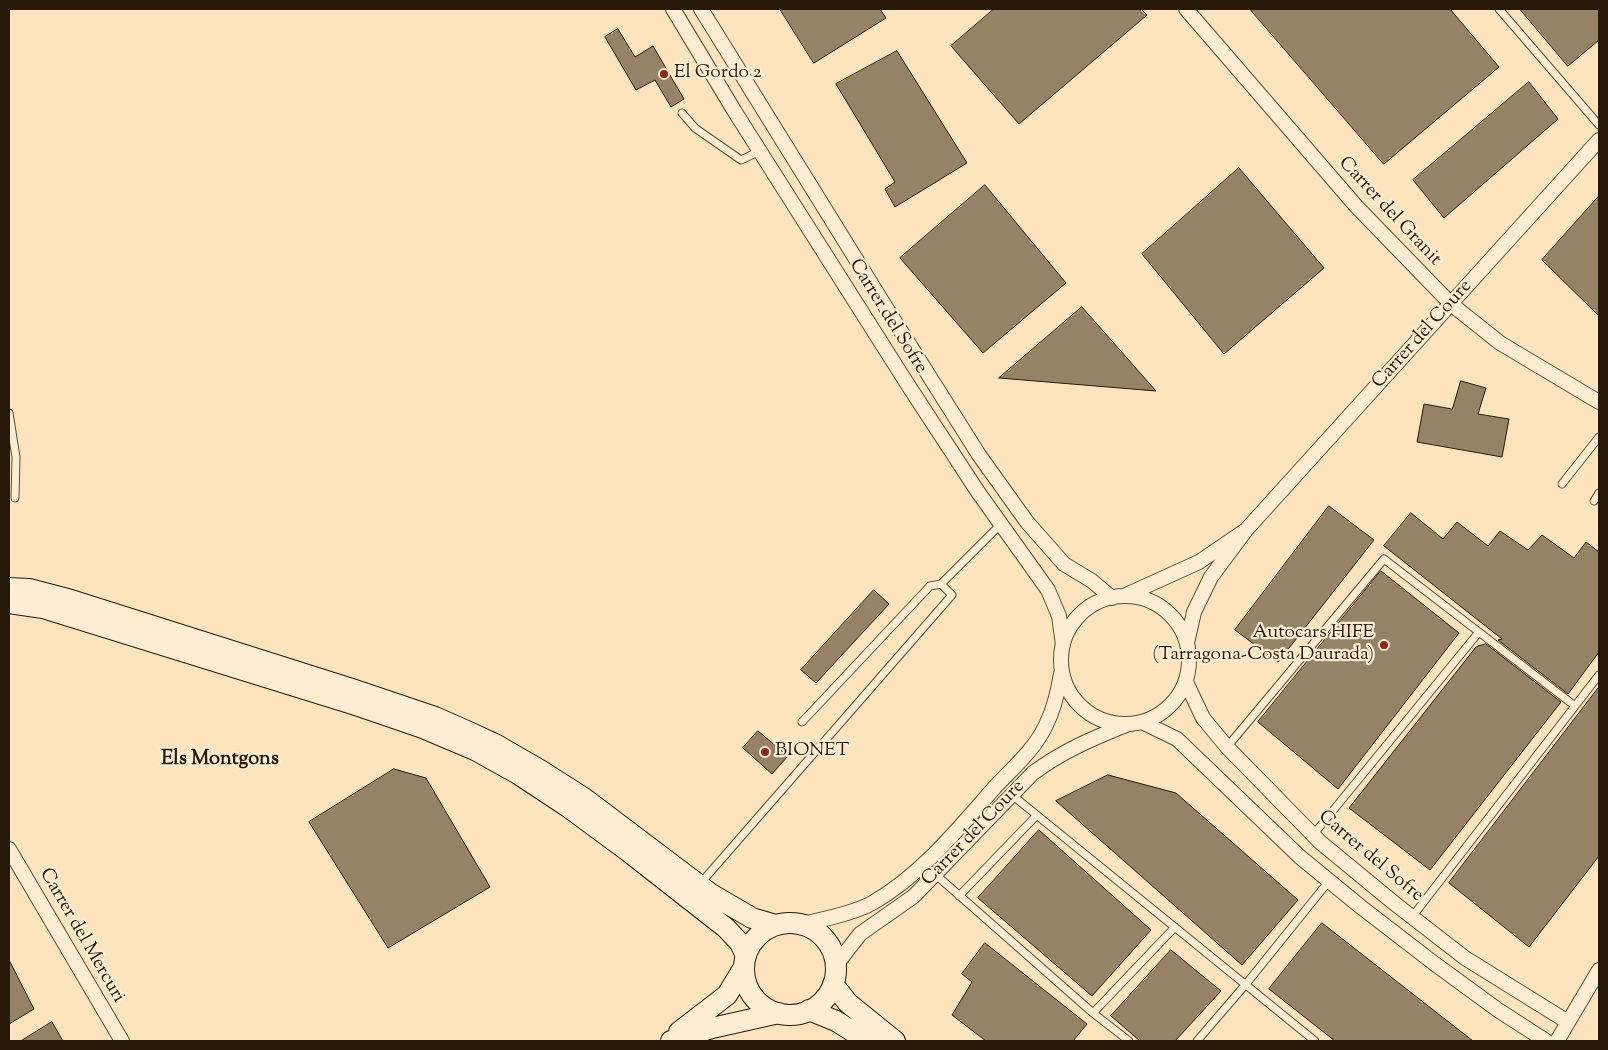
<!DOCTYPE html>
<style>
body{margin:0}
#map{position:relative;width:1608px;height:1050px;overflow:hidden;background:#fde4bc;font-family:"Sorts Mill Goudy",serif}
canvas{display:block}
.frame{position:absolute;inset:0;border:10px solid #271908;pointer-events:none}
</style>
<div id="map">
<canvas width="1608" height="1050"></canvas>
<div class="frame"></div>
</div>
<script>
const ctx = document.querySelector('canvas').getContext('2d');
ctx.lineJoin = 'round';
function fillPath(path, color) { ctx.fillStyle = color; ctx.fill(path, 'evenodd'); }
function stroke(path, color, width, dash) { ctx.strokeStyle = color; ctx.lineWidth = width; ctx.lineCap = dash ? 'butt' : 'round'; ctx.setLineDash(dash || []); ctx.stroke(path); }
function drawText(font, color, halo, rows, align = 'center') {
  ctx.font = font + ' "Sorts Mill Goudy",serif'; ctx.lineWidth = 4.5; ctx.setLineDash([]); ctx.textBaseline = 'middle'; ctx.strokeStyle = halo; ctx.fillStyle = color; for (const [text, x, y, turn = 0] of rows) {
    ctx.save(); ctx.translate(x, y); ctx.rotate((+turn || 0) * Math.PI / 180); ctx.textAlign = isNaN(turn) ? turn : align; if (halo) ctx.strokeText(text, 0, 0); ctx.fillText(text, 0, 0); ctx.restore();
  }
}
const building = new Path2D(`
 M780,9H880L886,18L814,63Z
 M994,9H1141L1147,15L1019,124L951,46Z
 M1250,9H1450L1499,67L1384,164Z
 M1520,9H1599V40L1568,66Z
 M618,29L635,57L653,46L684,99L671,107L655,80L636,90L605,37Z
 M897,51L967,163L895,207L885,189L895,182L836,84Z
 M1529,82L1558,119L1444,218L1413,180Z
 M1239,168L1324,268L1224,354L1142,254Z
 M985,185L1066,283L983,353L900,258Z
 M1599,196V316L1542,260Z
 M1082,307L1156,391L999,378Z
 M1461,381L1486,388L1478,414L1509,419L1502,457L1417,442L1424,404L1452,409Z
 M1329,506L1374,540L1278,662L1235,630Z
 M1411,513L1443,539L1457,522L1488,546L1500,531L1528,550L1542,535L1574,558L1586,542L1599,552V652L1568,694L1498,640L1502,639L1384,546Z
 M1381,571L1459,633L1338,789L1258,722Z
 M874,590L889,604L816,683L801,670Z
 M1486,644L1561,702L1430,870L1349,808L1476,647Z
 M1599,687V856L1529,947L1449,883Z
 M758,731L788,756L772,774L743,748Z
 M394,769L426,778L490,887L388,948L309,822Z
 M1108,775L1176,793L1298,900L1242,965L1056,801Z
 M1039,830L1151,930L1092,996L978,898Z
 M1322,923L1473,1041H1335L1269,989Z
 M985,943L1087,1024L1073,1041H986L952,1015L972,982L962,974Z
 M1171,950L1221,991L1175,1041H1140L1111,1016Z
 M9,960L34,1009L9,1024Z
 M52,1022L63,1041H21Z`);
const lane = new Path2D(`
 M1499,9L1599,125
 M682,113L695,128L741,160L760,151
 M9,413L16,457L15,498
 M1562,484L1599,437
 M1594,501L1599,493
 M802,722L930,586L941,584L1001,524
 M1227,747L1384,559L1575,706
 M1012,795L1315,1041
 M1313,835L1479,632
 M936,875L1093,1013L1129,1041
 M699,885L952,595L941,584
 M959,896L1037,815
 M1412,917L1599,675
 M1093,1013L1175,927
 M1197,1041L1246,984L1329,881`);
const street = new Path2D(`
 M673,9L735,112L908,385L978,492L1048,590L1059,616L1063,645
 M701,9L885,306L979,455L1027,522L1064,564L1092,581L1112,598
 M1186,9L1356,206L1451,304L1500,343L1599,402
 M1246,530L1599,140
 M1061 660a64 64 0 1 1 128 0a64 64 0 1 1-128 0Z
 M1124,596L1199,562L1246,530L1211,577L1194,612L1187,643
 M1186,682L1203,718L1227,747L1320,842L1394,903L1465,958L1568,1022
 M1142,722L1177,739L1300,857L1361,907L1435,964L1498,1010L1546,1041
 M9,849L122,1041
 M801,924C821,920 856,913 874,902C922,874 958,829 995,787C1013,768 1035,749 1046,725C1054,709 1058,692 1061,674
 M836,965L860,934L914,896L1033,773C1063,751 1091,739 1126,725
 M1557,1041L1599,970`);
const secondary = new Path2D(`
 M9,588L29,589L71,600L352,689L435,717L469,732L495,744L540,770L584,798L711,894L752,918L776,925
 M9,603L43,608L359,706L423,728L475,750L518,774L568,807L629,852L726,928L740,943L746,956
 M744 969a46 46 0 1 1 92 0a46 46 0 1 1-92 0Z
 M833,984L848,1003L895,1041
 M809,1010L836,1021L868,1041
 M679,1032L727,995L744,967
 M671,1041L712,1028L779,1013`);
const markers = [
 [664,74,5,"#8f2418"],
 [1384,645,5,"#8f2418"],
 [765,752,5,"#8f2418"]
];
const poiNames = [
 ["El Gordo 2",674,74],
 ["Autocars HIFE",1374,634,"right"],
 ["(Tarragona-Costa Daurada)",1374,656,"right"],
 ["BIONET",775,752]
];
const streetNames = [
 ["Carrer del Granit",1389,212,47],
 ["Carrer del Sofre",887,317,58],
 ["Carrer del Coure",1423,335,-48],
 ["Carrer del Coure",974,834,-46],
 ["Carrer del Sofre",1370,857,40],
 ["Carrer del Mercuri",81,936,60]
];
const neighbourhoodNames = [
 ["Els Montgons",220,761]
];
fillPath(building, '#968366');
stroke(building, '#271908', 1);
stroke(lane, '#5c4c35', 9);
stroke(street, '#5c4c35', 16);
stroke(secondary, '#271908', 22);
stroke(lane, '#feedd3', 7);
stroke(street, '#feedd3', 14);
stroke(secondary, '#feedd3', 20);
for (const [x, y, r, color] of markers) { const dot = new Path2D(); dot.arc(x, y, r, 0, 2 * Math.PI); ctx.fillStyle = color; ctx.fill(dot); stroke(dot, '#feedd3', 2); }
drawText('19px', '#271908', '#feedd3', poiNames, 'left');
drawText('19px', '#271908', '#feedd3', streetNames);
drawText('bold 20px', '#271908', '#feedd3', neighbourhoodNames);
</script>
